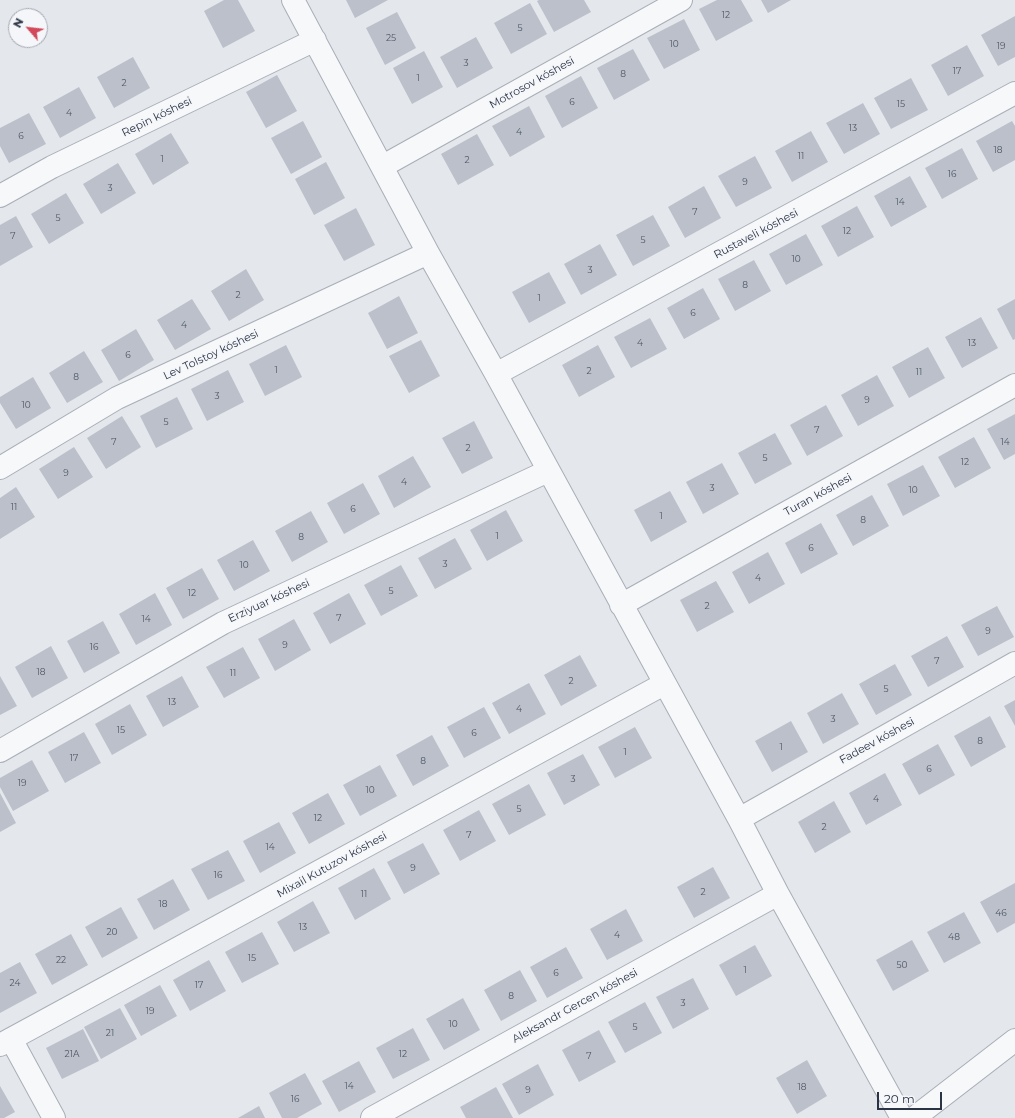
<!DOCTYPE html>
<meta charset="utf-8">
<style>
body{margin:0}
#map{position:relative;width:1015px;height:1118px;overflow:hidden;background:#e4e7ec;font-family:Montserrat,sans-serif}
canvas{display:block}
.north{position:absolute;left:8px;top:8px;width:40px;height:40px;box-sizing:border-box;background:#f4f6f9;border:1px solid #a4a8b1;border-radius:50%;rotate:298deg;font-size:11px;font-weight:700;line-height:16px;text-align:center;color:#2b3445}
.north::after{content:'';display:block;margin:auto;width:14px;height:18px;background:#d1495b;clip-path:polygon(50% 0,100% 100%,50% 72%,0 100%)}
.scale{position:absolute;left:877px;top:1092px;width:65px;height:18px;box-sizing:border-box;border:2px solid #2b3445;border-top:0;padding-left:5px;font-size:12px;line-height:14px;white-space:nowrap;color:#2b3445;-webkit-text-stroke:3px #f4f6f9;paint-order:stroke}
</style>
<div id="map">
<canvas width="1015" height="1118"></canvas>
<div class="north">N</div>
<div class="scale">20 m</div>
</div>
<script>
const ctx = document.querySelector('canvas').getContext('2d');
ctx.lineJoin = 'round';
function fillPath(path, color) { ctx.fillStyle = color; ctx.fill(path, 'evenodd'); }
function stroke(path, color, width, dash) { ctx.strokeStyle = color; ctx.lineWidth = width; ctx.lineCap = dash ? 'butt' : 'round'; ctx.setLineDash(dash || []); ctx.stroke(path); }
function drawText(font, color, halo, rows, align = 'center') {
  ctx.font = font + ' Montserrat,sans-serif'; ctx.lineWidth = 3; ctx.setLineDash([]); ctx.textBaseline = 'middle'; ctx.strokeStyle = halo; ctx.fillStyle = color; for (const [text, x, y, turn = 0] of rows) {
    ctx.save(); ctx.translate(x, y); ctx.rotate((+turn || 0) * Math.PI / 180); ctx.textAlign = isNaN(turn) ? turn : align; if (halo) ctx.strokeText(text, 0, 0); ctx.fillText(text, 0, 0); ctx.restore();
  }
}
const building = new Path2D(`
 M224,0H238L255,31L223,48L204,11Z
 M346,0H388L355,18Z
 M539,0H584L591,12L554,32L537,1Z
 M717,0H741L753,21L716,41L699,9Z
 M761,0H791L768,13Z
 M530,3L547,34L511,54L494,23Z
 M397,12L416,48L385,65L366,28Z
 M1015,16V57L998,66L981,35Z
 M684,19L700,50L664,69L647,38Z
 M476,37L493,68L457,88L440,57Z
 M967,45L984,76L948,96L931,65Z
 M633,49L650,80L614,100L597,68Z
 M424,51L443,87L412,104L393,68Z
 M133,57L150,88L114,108L97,77Z
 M277,75L297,111L266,128L246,92Z
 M581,76L598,108L562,128L545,96Z
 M911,78L928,110L891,129L874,98Z
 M79,87L96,118L60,138L43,107Z
 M863,103L880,134L844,154L826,123Z
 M529,106L545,137L510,157L492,126Z
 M29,113L46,144L9,163L0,146V128Z
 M303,121L322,157L291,174L271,138Z
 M1012,121L1015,126V160L993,172L976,141Z
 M811,131L828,162L792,182L775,151Z
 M171,133L189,163L153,185L135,154Z
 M477,134L494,165L458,185L441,154Z
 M962,148L978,179L942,199L925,168Z
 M755,156L772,188L736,207L718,176Z
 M326,162L345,198L314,215L295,179Z
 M118,163L136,193L101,214L83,184Z
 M910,176L927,207L891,227L874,196Z
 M704,186L721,218L685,238L668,207Z
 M66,193L84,223L49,244L31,214Z
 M857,206L874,237L838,257L821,226Z
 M356,208L375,245L344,261L324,225Z
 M653,215L670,246L633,266L616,235Z
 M16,216L33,247L0,266V225Z
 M806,234L823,265L786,285L769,254Z
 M600,244L617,275L581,295L564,264Z
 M754,260L771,291L735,311L718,279Z
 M246,269L264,300L229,321L211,291Z
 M549,272L566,303L529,323L512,292Z
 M703,288L720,319L684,339L667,308Z
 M399,296L418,333L387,349L368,313Z
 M192,299L211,329L175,350L157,320Z
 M1015,299V339L1013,340L997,309Z
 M981,317L998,348L962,368L945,337Z
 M650,318L667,349L631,368L614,337Z
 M136,329L154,360L119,381L101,350Z
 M421,340L440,376L409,393L389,356Z
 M286,345L302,377L265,396L249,364Z
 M598,345L615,377L579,397L562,365Z
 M928,347L945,378L909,398L892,367Z
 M84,351L103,382L67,403L49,373Z
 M228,370L244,402L207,421L191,389Z
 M877,375L894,406L858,426L841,395Z
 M33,377L51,408L16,429L0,403V397Z
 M177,397L193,429L156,448L140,416Z
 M826,405L843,436L807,456L790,425Z
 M1015,414V454L1004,460L987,429Z
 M122,416L141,447L106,469L87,438Z
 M474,421L493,458L462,474L442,438Z
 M775,433L792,464L755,484L738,453Z
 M974,437L991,468L955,488L938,457Z
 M74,447L93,477L58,499L39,469Z
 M413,456L431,487L394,508L378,476Z
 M722,463L739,494L703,514L686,482Z
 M923,465L940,496L903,516L887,484Z
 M363,483L380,514L344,534L327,503Z
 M16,487L35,517L0,539V498Z
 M670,491L687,522L651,542L634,510Z
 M872,495L889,526L853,546L836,515Z
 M506,510L523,541L487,561L470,530Z
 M311,511L328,542L292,562L275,531Z
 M821,523L838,554L801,574L785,543Z
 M455,538L472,569L435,589L418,558Z
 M253,540L270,571L234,591L217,560Z
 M768,552L785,584L749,604L732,572Z
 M401,565L418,596L381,616L364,585Z
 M202,568L219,599L183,619L166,588Z
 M716,581L734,612L697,632L680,600Z
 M155,593L172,625L136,645L119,614Z
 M349,593L366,624L330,644L313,613Z
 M997,606L1014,637L978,656L961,625Z
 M294,619L311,650L275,671L258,639Z
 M103,621L120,653L84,673L67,641Z
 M947,636L964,667L928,687L911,656Z
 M51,646L68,678L32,698L15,667Z
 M243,647L260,678L224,698L206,667Z
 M580,655L597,686L561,706L544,675Z
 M895,664L912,695L876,715L859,684Z
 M0,676L17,706L0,715Z
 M182,676L199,707L163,727L146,696Z
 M529,683L546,714L509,734L492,703Z
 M842,693L859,724L823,744L807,713Z
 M1015,700V726L1004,706Z
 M130,704L147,735L112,755L95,724Z
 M484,707L501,738L464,758L447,727Z
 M990,716L1006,747L971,767L954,736Z
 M791,721L808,752L772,772L755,741Z
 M635,727L652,758L615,778L598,747Z
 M84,732L101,763L65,783L48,752Z
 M432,735L449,766L413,786L396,755Z
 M938,744L955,775L919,795L902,764Z
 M583,754L600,785L564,805L547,773Z
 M32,760L49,791L13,811L0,787V778Z
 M380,765L397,796L360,816L343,785Z
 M885,773L902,805L866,825L849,793Z
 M529,784L546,815L509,835L492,804Z
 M0,793L16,823L0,832Z
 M328,793L345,824L309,844L292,813Z
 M834,801L851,832L815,853L798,822Z
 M479,810L496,841L460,861L443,830Z
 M279,822L296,853L260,873L243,841Z
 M423,843L440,874L404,894L387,862Z
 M228,850L245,881L208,900L191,869Z
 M713,867L730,898L694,918L677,887Z
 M374,868L391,899L355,920L338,888Z
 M173,879L190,910L154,930L137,899Z
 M1015,883V923L997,933L980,902Z
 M313,901L330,933L294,952L277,922Z
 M121,907L138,938L102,958L85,927Z
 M626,909L643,941L607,960L590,929Z
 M964,912L981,943L944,963L927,932Z
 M262,932L279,964L242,983L225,952Z
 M71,934L88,965L52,985L35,954Z
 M912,940L929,971L893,991L876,960Z
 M755,945L772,976L736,996L719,965Z
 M566,947L583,978L547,998L530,967Z
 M209,960L226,991L190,1011L173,980Z
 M20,962L37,993L0,1013V973Z
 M520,970L537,1001L501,1021L484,990Z
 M693,978L709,1009L673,1029L656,997Z
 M160,985L177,1016L141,1036L124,1005Z
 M463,998L480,1030L444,1050L426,1019Z
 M645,1002L662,1033L625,1053L608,1022Z
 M120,1008L137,1039L101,1059L84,1027Z
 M413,1028L430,1060L393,1079L376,1048Z
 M83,1029L99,1061L62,1079L46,1048Z
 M599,1030L616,1062L579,1082L562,1050Z
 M807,1060L827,1096L797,1114L776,1078Z
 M359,1061L376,1092L339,1112L322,1081Z
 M538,1064L554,1095L519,1115L502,1084Z
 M305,1073L322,1104L297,1118H282L269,1093Z
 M0,1086L15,1112L4,1118H0Z
 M496,1087L513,1118H466L460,1107Z
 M259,1106L265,1118H238Z`);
const street = new Path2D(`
 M293,0L428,253L496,374L739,819L778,894L902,1118
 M383,166L681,0
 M0,196L52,167L315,40
 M496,374L1015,93
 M0,468L117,398L428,253
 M621,605L1015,385
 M0,751L223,623L548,471
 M739,819L1015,663
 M11,1039L54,1118
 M0,1045L664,684
 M372,1118L778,894
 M914,1118L1015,1040`);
const numberNames = [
 ["12",726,15],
 ["5",520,28],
 ["25",391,38],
 ["10",674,44],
 ["19",1001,46],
 ["3",466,63],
 ["17",957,71],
 ["8",623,74],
 ["1",418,78],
 ["2",124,83],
 ["6",572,102],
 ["15",901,104],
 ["4",69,113],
 ["13",853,128],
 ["4",519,132],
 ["6",21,136],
 ["18",998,150],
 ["11",801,156],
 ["1",162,159],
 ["2",467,160],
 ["16",952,174],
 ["9",745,182],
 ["3",110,188],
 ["14",900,202],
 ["7",695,212],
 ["5",58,218],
 ["12",847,231],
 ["7",13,236],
 ["5",643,240],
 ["10",796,259],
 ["3",590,270],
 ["8",745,285],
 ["2",238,295],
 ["1",539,298],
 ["6",693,313],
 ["4",184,325],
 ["4",640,343],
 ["13",972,343],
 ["6",128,355],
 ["1",276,370],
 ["2",589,371],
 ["11",919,372],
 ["8",76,377],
 ["3",217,396],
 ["9",867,400],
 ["10",26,405],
 ["5",166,422],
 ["7",817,430],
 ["7",114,442],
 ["14",1005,442],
 ["2",468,448],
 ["5",765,458],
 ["12",965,462],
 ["9",66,473],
 ["4",404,482],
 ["3",712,488],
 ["10",913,490],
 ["11",14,507],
 ["6",353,509],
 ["1",661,516],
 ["8",863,520],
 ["1",497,536],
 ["8",301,537],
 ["6",811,548],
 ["3",445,564],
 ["10",244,565],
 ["4",758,578],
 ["5",391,591],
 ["12",192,593],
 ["2",707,606],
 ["7",339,618],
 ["14",146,619],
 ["9",988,631],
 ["9",285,645],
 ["16",94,647],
 ["7",937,661],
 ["18",41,672],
 ["11",233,673],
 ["2",571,681],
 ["5",886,689],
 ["13",172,702],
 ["4",519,709],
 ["3",833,719],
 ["15",121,730],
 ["6",474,733],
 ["8",980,741],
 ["1",781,747],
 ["1",625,752],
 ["17",74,758],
 ["8",423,761],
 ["6",929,769],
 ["3",573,779],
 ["19",22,783],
 ["10",370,790],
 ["4",876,799],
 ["5",519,809],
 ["12",318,818],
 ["2",824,827],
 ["7",469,835],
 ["14",270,847],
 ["9",413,868],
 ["16",218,875],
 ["2",703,892],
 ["11",364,894],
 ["18",163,904],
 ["46",1001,913],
 ["13",303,927],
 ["20",112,932],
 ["4",617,935],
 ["48",954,937],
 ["15",252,958],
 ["22",61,960],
 ["50",902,965],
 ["1",745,970],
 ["6",556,973],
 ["24",15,983],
 ["17",199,985],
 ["8",511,996],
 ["3",683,1003],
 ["19",150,1011],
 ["10",453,1024],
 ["5",635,1027],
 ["21",110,1033],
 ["21A",72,1054],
 ["12",403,1054],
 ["7",589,1056],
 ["14",349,1086],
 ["18",802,1087],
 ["9",528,1090],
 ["16",295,1099]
];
const streetNames = [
 ["Motrosov kóshesi",532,83,-29],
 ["Repin kóshesi",157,117,-26],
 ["Rustaveli kóshesi",756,234,-28],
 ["Lev Tolstoy kóshesi",211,355,-25],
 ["Turan kóshesi",818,495,-29],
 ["Erziyuar kóshesi",269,601,-25],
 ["Fadeev kóshesi",877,741,-29],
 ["Mixail Kutuzov kóshesi",332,865,-29],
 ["Aleksandr Gercen kóshesi",575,1006,-29]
];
fillPath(building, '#bbc0ca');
stroke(street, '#a9aeb7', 24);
stroke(street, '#f7f8fa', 22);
drawText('9px', '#4f5766', null, numberNames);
drawText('11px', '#2b3445', '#f4f6f9', streetNames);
</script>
